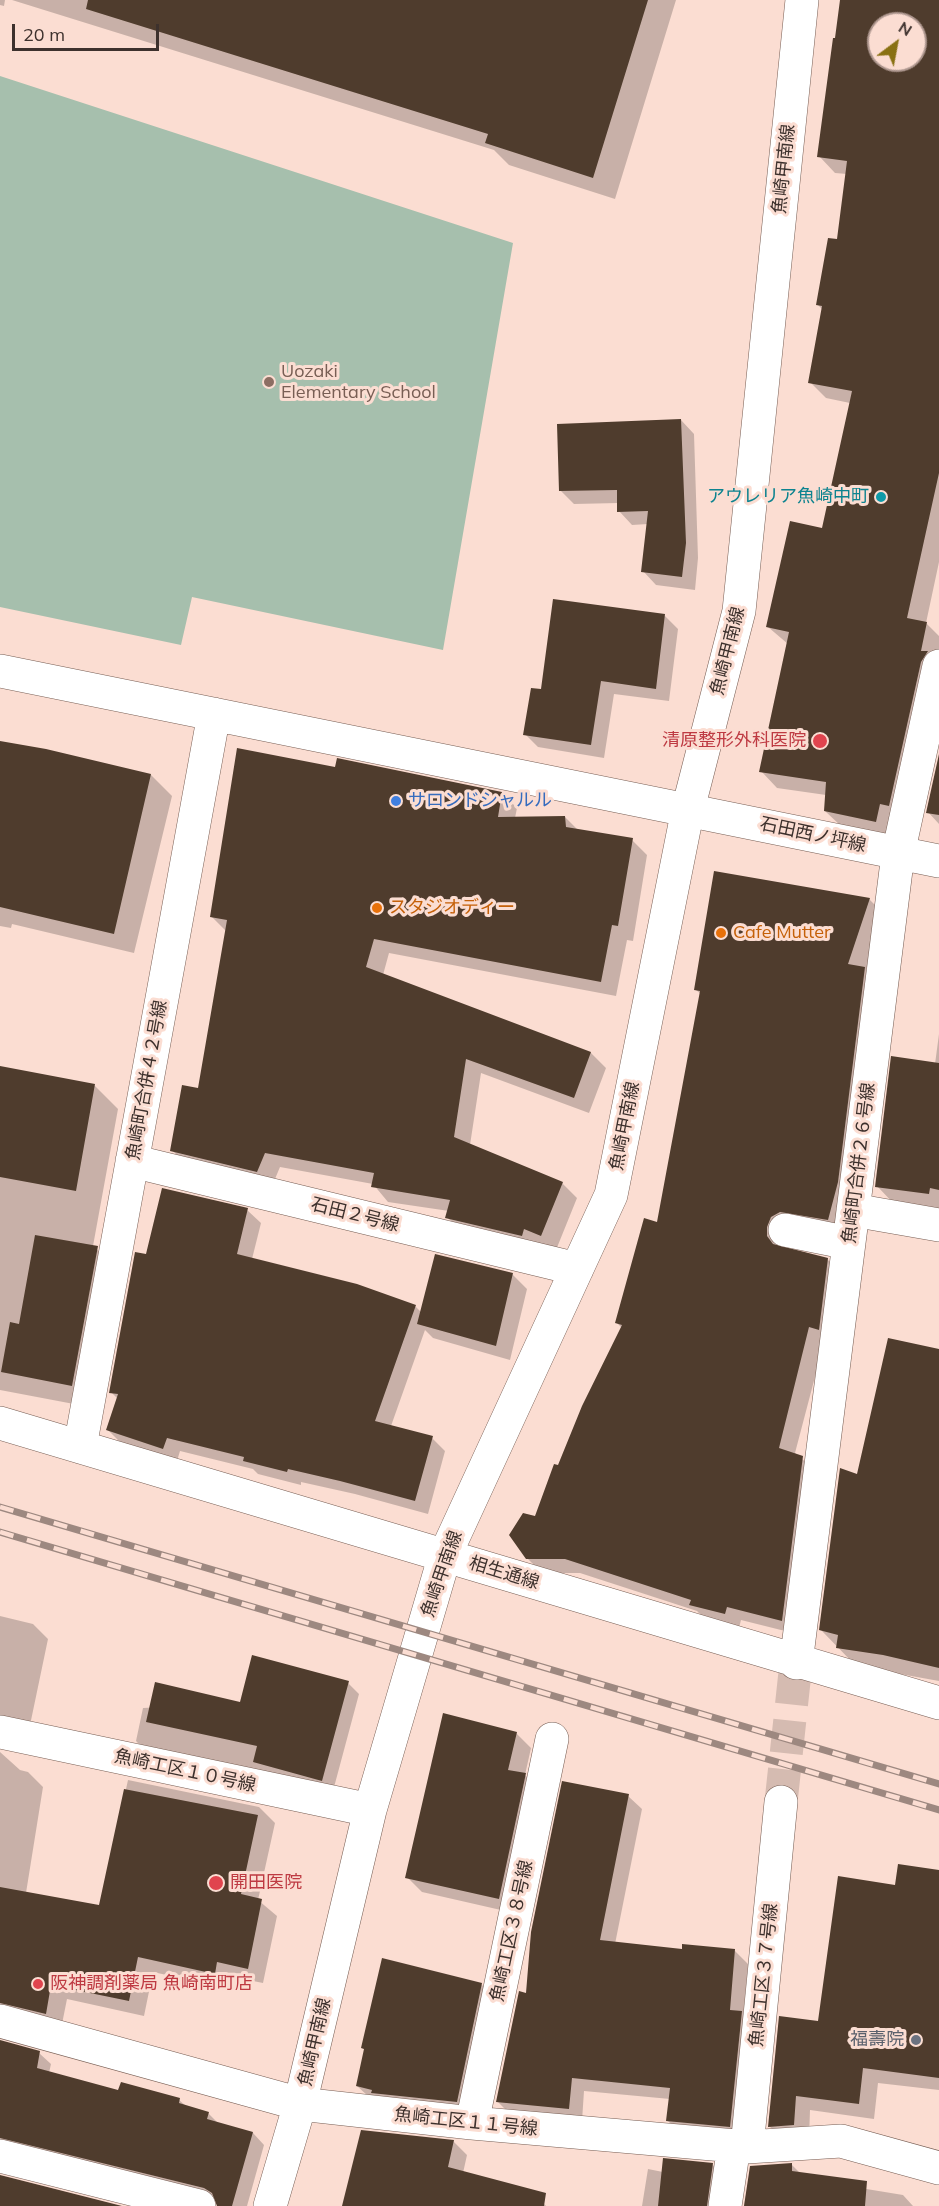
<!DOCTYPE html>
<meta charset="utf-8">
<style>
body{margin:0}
#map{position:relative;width:939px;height:2206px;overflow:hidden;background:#fbddd2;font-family:Mulish,sans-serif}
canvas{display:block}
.north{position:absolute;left:867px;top:12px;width:60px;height:60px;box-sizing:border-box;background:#fbddd2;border:2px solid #af9890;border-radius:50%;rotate:32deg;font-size:16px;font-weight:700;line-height:24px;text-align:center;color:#3d312d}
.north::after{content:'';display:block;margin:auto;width:21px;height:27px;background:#897113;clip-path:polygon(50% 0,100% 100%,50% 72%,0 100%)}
.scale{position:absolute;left:12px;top:24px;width:147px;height:27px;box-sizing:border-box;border:3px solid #3d312d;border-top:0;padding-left:8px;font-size:18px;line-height:21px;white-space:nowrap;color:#3d312d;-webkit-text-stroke:4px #fbddd2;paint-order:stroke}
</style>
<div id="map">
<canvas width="939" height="2206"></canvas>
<div class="north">N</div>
<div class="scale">20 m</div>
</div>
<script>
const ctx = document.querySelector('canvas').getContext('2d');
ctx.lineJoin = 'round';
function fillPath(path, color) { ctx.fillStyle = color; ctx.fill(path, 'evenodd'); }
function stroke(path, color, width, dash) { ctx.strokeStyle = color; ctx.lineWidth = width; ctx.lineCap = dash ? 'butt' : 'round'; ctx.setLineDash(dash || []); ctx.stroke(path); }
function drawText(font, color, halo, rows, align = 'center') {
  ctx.font = font + ' Mulish,"Noto Sans JP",sans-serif'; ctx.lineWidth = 6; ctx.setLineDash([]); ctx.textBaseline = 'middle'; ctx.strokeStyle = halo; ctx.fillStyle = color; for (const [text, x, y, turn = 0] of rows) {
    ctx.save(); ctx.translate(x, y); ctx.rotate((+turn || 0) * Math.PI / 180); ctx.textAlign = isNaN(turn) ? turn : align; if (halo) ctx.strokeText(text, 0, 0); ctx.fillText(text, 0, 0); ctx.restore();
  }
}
const green = new Path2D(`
 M0,76L513,243L443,650L192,597L181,645L0,607Z`);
const shadow = new Path2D(`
 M0,0H5L4,6L0,5Z
 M12,0H676L615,199L509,165L494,150Z
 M841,0H939V562L926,623L939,636V659L892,838L842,827L825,811L826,795L777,788L761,771L788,644L768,627L823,530L850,403L826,398L810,382L823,310L818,305L839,241L847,174L835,173L819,156ZM879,24H915V60H879Z
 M681,420L694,434L698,558L695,590L656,585L643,571L648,524L632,525L619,511V503L574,504L560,490Z
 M665,616L678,629L669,701L614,694L604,758L538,747L525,734L542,691Z
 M0,743L151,775L172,796L134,953L12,924L11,928L0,926Z
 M939,761V824L928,812Z
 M336,768L502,793L517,808L515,818L565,817L579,831L632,840L647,855L633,941L627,940L616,996L389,953L383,975L591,1053L606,1068L589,1113L481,1073L470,1145L562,1183L577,1198L556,1250L462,1232L447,1217L449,1211L388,1202L373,1184L280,1167L272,1186L187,1166L172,1150L199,1090L226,931L211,916Z
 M869,899L884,914L866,970L879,983L842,1233L781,1242V1248L827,1259L842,1274L795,1453L817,1472L797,1634L741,1620L739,1628L706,1620L697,1611L580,1573H542L527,1558L536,1518L622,1328L616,1322L658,1224L701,994L696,990Z
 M939,1034V1211L895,1205L877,1186L935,1064Z
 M0,1068L95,1086L118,1109L93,1246L120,1270L95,1408L0,1390Z
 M247,1210L261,1223L252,1259L357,1286L416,1307L421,1312L512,1274L527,1289L510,1360L433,1338L425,1330L391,1426L432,1438L445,1451L428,1514L355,1494L301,1482V1485L258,1474L253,1469L180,1451L177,1461L121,1443L107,1429L118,1399L111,1392L147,1256Z
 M939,1351V1681L856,1666L821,1630L858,1475Z
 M0,1616L33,1624L48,1639L29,1730L0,1737Z
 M348,1683L359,1694L333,1791L147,1752L136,1741L143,1708L241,1703Z
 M516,1733L531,1748L525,1775L540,1790L514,1913L422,1892L407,1877Z
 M0,1752L20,1770L28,1772L43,1787L26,1893L100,1907L128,1780L259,1807L275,1823L258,1900L277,1916L263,1983L233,1977L230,1989L153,1972L144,2016L67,1999L61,2029L0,2011Z
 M628,1796L642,1809L615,1944L683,1951H735L748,1964L743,2015L754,2026L743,2139L681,2134L668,2121L670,2099L584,2091L582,2121L510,2114L497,2101L527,1995Z
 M939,1871V2090L878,2083L874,2119L810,2110L809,2140L785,2141L769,2126L820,2023L897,1887Z
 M481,1984L492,1995L467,2112L368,2096L357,2086L365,2050L363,2048Z
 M39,2053L51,2064L49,2073L119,2092L179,2100L186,2106L208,2113L219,2124L253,2133L264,2145L247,2206H219L217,2199L17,2149L0,2153V2062Z
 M453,2141L467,2155L463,2173L532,2191L546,2206H344Z
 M712,2164L722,2175L719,2206H642L648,2169L663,2172Z
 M791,2164L801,2174L830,2183L903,2195L913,2206H744L751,2167Z`);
const building = new Path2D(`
 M88,0H648L593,178L485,143L488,134L86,9Z
 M840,0H939V473L907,618L927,622L921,651H928L921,662L889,806L880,804L876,822L824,811L826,782L759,772L789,632L766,627L790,521L822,528L852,391L808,383L822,306L816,305L828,238L837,239L847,161L817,157L833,38H835ZM879,24H915V60H879Z
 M681,419L686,543L682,577L641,572L648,511L617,512V490L559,491L557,424Z
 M553,599L665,614L656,689L601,681L591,745L523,735L531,688L541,689Z
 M0,741L46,749L151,774L114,934L0,907Z
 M237,748L335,767L337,758L502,792L498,817L565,816L566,827L633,838L618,926L612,925L601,982L374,939L366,967L591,1052L574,1098L466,1059L454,1137L563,1182L541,1236L524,1229L522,1236L445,1218L450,1200L371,1187L374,1173L265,1153L257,1172L170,1151L182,1085L198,1088L227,920L210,917Z
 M939,754V815L926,813Z
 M714,871L870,898L848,964L865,967L838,1182L828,1220L780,1212L771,1217L767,1227V1236L773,1244L828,1258L819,1330L809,1327L779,1448L803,1456L782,1621L727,1607L725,1614L689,1605L691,1600L565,1559H526L509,1535L523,1513L535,1516L554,1464L558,1465L582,1406L622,1325L615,1323L644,1218L657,1222L700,991L694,990Z
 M891,1056L939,1063V1190L930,1188L929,1194L875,1187Z
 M0,1066L95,1084L76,1191L0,1177Z
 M162,1188L248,1208L237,1254L357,1284L416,1305L375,1421L433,1436L415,1501L340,1481L288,1469L287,1472L243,1461L244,1457L167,1438L163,1449L106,1430L118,1394L109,1393L135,1252L146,1254Z
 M35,1235L98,1246L72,1386L1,1372L10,1322L19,1324Z
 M435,1254L513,1273L496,1346L417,1324Z
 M888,1338L939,1349V1668L883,1655L836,1648L838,1635L819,1630L840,1468L857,1474Z
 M252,1655L349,1681L322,1781L253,1762L257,1746L146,1722L155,1682L240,1702Z
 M443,1713L517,1732L508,1770L526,1773L499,1899L405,1878Z
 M562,1781L629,1794L600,1940L682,1949V1944L735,1949L730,2010L742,2011L730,2127L666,2121L670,2088L572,2078L569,2109L496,2102L519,1991L526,1993L531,1932Z
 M124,1789L258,1815L241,1894L262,1899L248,1969L217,1962L215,1974L138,1957L129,2001L51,1985L46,2014L0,2003V1887L99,1905Z
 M898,1864L939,1870V2078L863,2068L859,2104L796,2096L794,2125L768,2127L779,2016L818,2021L838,1876L895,1885Z
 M382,1958L482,1983L457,2102L371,2093L372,2090L356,2086L364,2049L361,2048Z
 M0,2040L40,2051L37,2068L118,2090L121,2082L180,2098L179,2103L209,2112L207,2119L253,2132L232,2206H217L212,2193L204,2188L0,2138Z
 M361,2130L454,2140L448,2167L546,2193L544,2206H342Z
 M663,2158L713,2163L707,2206H658Z
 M792,2163V2171L867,2181L865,2206H744L750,2166Z
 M0,2175L122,2206H0Z`);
const minorTunnel = new Path2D(`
 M781,1802L796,1663`);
const minor = new Path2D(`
 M0,671L939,861
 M132,1161L577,1269
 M853,1210L939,1225
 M785,1230L849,1243
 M0,1423L939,1703
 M80,1447L214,714
 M796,1663L898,854L939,666
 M0,1732L370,1810
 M0,2021L300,2104L472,2123L747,2147L841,2141L939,2168
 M472,2123L552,1739
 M747,2147L781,1802
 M0,2156L199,2206
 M270,2206L300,2104L370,1810L445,1555L611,1195L688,809L739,611L802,0
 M725,2206L734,2146`);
const rail = new Path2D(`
 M0,1507L939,1784
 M0,1532L939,1810`);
const markers = [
 [269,382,6,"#8d6e63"],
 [881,497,6,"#0f9aa8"],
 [820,741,8,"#e0444e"],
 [396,801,6,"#3f7fe0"],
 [377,908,6,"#e8710a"],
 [721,933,6,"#e8710a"],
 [216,1883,8,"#e0444e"],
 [38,1984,6,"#e0444e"],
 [916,2040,6,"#6b7280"]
];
const streetNames = [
 ["魚崎甲南線",784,169,-84],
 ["魚崎甲南線",728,651,-76],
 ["石田西ノ坪線",813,835,12],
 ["魚崎町合併４２号線",147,1080,-80],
 ["魚崎甲南線",625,1126,-79],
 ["魚崎町合併２６号線",859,1163,-83],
 ["石田２号線",355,1215,14],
 ["相生通線",504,1573,17],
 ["魚崎甲南線",442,1574,-71],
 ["魚崎工区１０号線",185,1771,12],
 ["魚崎工区３８号線",512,1931,-78],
 ["魚崎工区３７号線",764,1975,-84],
 ["魚崎甲南線",315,2042,-77],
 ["魚崎工区１１号線",466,2122,6]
];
const educationNames = [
 ["Uozaki",281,372],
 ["Elementary School",281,393]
];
const cultureNames = [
 ["アウレリア魚崎中町",869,497]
];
const healthNames = [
 ["清原整形外科医院",806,741,"right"],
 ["開田医院",230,1883],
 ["阪神調剤薬局 魚崎南町店",50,1984]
];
const shopNames = [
 ["サロンドシャルル",408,801]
];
const foodNames = [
 ["スタジオディー",389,908],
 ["Cafe Mutter",733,933]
];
const worshipNames = [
 ["福壽院",904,2040]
];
fillPath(green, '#a6bfad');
fillPath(shadow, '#0003');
fillPath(building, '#4f3c2d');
stroke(minorTunnel, '#d5bbb1', 33, [33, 16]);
stroke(minor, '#775e54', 34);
stroke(minor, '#fff', 33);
stroke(rail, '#9d8880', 7);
stroke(rail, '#fbddd2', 4.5, [14]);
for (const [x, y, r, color] of markers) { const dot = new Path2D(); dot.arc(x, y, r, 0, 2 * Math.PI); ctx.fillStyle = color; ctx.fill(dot); stroke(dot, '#fbddd2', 2); }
drawText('18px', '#3d312d', '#fbddd2', streetNames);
drawText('18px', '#785e54', '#fbddd2', educationNames, 'left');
drawText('18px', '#0d838f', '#fbddd2', cultureNames, 'right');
drawText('18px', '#be3a42', '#fbddd2', healthNames, 'left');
drawText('18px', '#366cbe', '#fbddd2', shopNames, 'left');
drawText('18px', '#c56008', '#fbddd2', foodNames, 'left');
drawText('18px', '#5b616d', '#fbddd2', worshipNames, 'right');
</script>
